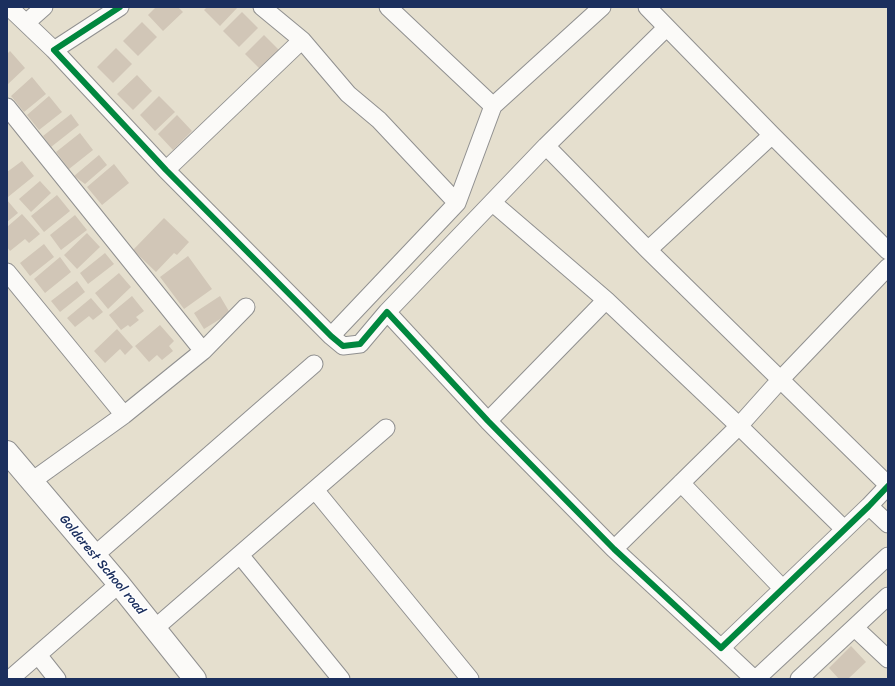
<!DOCTYPE html>
<style>
body{margin:0}
#map{position:relative;width:895px;height:686px;overflow:hidden;background:#e5dfce;font-family:Sriracha,sans-serif}
canvas{display:block}
.frame{position:absolute;inset:0;border:8px solid #1b2f5e;pointer-events:none}
</style>
<div id="map">
<canvas width="895" height="686"></canvas>
<div class="frame"></div>
</div>
<script>
const ctx = document.querySelector('canvas').getContext('2d');
ctx.lineJoin = 'round';
function fillPath(path, color) { ctx.fillStyle = color; ctx.fill(path, 'evenodd'); }
function stroke(path, color, width, dash) { ctx.strokeStyle = color; ctx.lineWidth = width; ctx.lineCap = dash ? 'butt' : 'round'; ctx.setLineDash(dash || []); ctx.stroke(path); }
function drawText(font, color, halo, rows, align = 'center') {
  ctx.font = font + ' Sriracha,sans-serif'; ctx.lineWidth = 3; ctx.setLineDash([]); ctx.textBaseline = 'middle'; ctx.strokeStyle = halo; ctx.fillStyle = color; for (const [text, x, y, turn = 0] of rows) {
    ctx.save(); ctx.translate(x, y); ctx.rotate((+turn || 0) * Math.PI / 180); ctx.textAlign = isNaN(turn) ? turn : align; if (halo) ctx.strokeText(text, 0, 0); ctx.fillText(text, 0, 0); ctx.restore();
  }
}
const building = new Path2D(`
 M156,7H178L183,12L163,31L148,15Z
 M207,7H238L220,26L204,10Z
 M242,12L258,28L239,47L223,31Z
 M142,22L157,37L138,56L123,41Z
 M264,35L280,51L261,70L245,54Z
 M116,48L132,64L113,83L97,67Z
 M10,51L25,68L7,85V54Z
 M137,75L152,91L133,110L117,94Z
 M32,77L46,94L24,112L11,96Z
 M49,96L62,112L39,130L27,115Z
 M159,96L175,112L155,131L140,115Z
 M71,114L79,125L51,147L43,136Z
 M177,115L192,131L173,150L158,134Z
 M80,133L93,150L69,169L56,152Z
 M99,155L107,165L85,184L74,176Z
 M22,161L34,176L8,197L7,172Z
 M114,164L129,183L102,205L87,187Z
 M40,181L51,193L31,212L19,199Z
 M57,195L70,211L44,232L31,216Z
 M7,200L18,213L7,222Z
 M22,214L40,234L29,243L25,239L10,251L7,247V227Z
 M75,215L87,230L61,250L50,235Z
 M164,218L189,242L177,255L174,253L156,272L133,250Z
 M87,233L100,247L77,269L64,255Z
 M44,244L54,257L30,276L20,263Z
 M105,253L114,264L88,284L80,273Z
 M188,256L212,289L184,309L160,277Z
 M60,257L71,272L45,293L34,279Z
 M119,273L131,287L108,309L95,293Z
 M77,281L85,292L60,312L51,301Z
 M132,296L144,311L136,317L139,320L130,327L128,325L121,330L109,315Z
 M220,296L230,313L204,329L194,313Z
 M91,298L103,312L93,320L89,316L75,327L67,318Z
 M160,325L174,341L169,346L173,351L162,360L157,355L149,362L135,346Z
 M117,329L133,347L125,355L120,349L105,363L94,351Z
 M851,646L866,662L848,679H839L829,668Z`);
const street = new Path2D(`
 M12,7L10,8L54,50
 M120,7L54,50L166,170L331,336L343,346L360,344L387,312L488,421L614,549L721,648L869,506L888,486
 M262,7L302,40L348,94L379,120L457,203
 M388,7L493,106
 M647,7L772,135L888,251
 M26,23L44,7
 M7,107L203,351L124,415L32,481
 M546,146L648,250L888,485
 M166,170L302,40
 M493,203L606,300L739,426L844,529
 M648,250L772,135
 M7,272L124,415
 M387,312L546,146L666,28
 M331,336L457,203L493,106L602,7
 M203,351L246,307
 M488,421L606,300
 M681,483L782,588
 M315,490L470,679
 M869,506L888,524
 M614,549L739,426L781,379L888,267
 M95,555L314,364
 M240,555L341,679
 M855,628L888,659
 M154,629L386,428
 M721,648L754,679
 M38,655L57,679
 M10,679L119,584
 M756,679L888,556
 M799,679L888,596`);
const secondary = new Path2D(`
 M7,452L119,584L195,679`);
const cycleway = new Path2D(`
 M120,7L54,50L166,170L331,336L343,346L360,344L387,312L488,421L614,549L721,648L869,506L888,486`);
const streetNames = [
 ["Goldcrest School road",102,565,50]
];
fillPath(building, '#d1c6b7');
stroke(street, '#909090', 19);
stroke(secondary, '#909090', 24);
stroke(street, '#fbfaf8', 17);
stroke(secondary, '#fbfaf8', 22);
stroke(cycleway, '#00873e', 6);
drawText('13px', '#1b2f5e', '#fff', streetNames);
</script>
